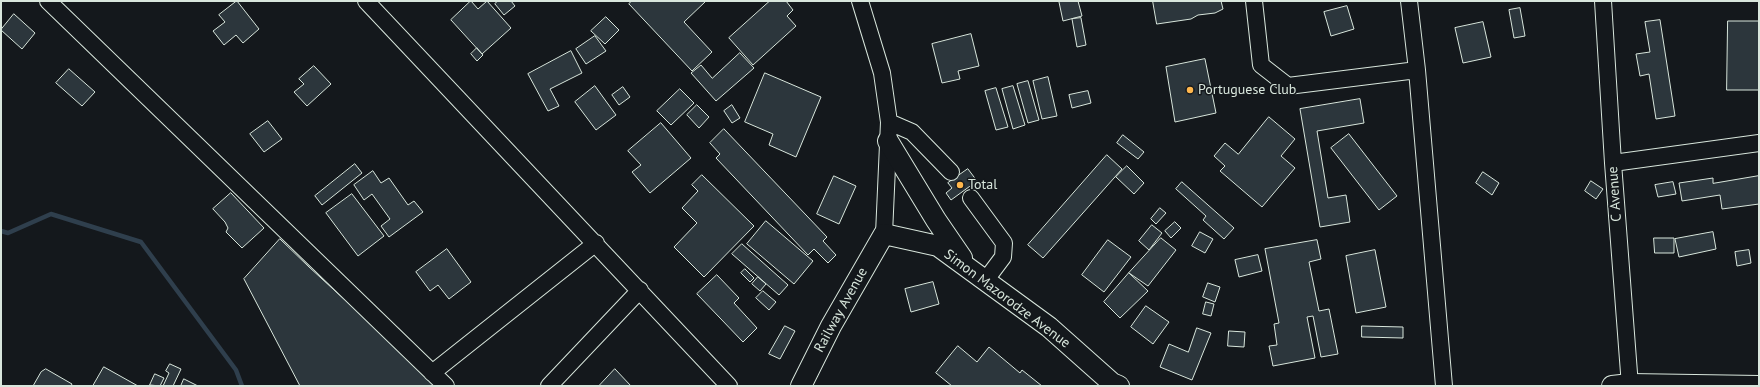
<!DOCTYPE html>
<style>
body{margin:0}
#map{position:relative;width:1760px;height:387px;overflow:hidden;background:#14181c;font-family:"PT Sans",sans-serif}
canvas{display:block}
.frame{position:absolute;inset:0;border:2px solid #d8e6dc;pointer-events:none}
</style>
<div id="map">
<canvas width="1760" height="387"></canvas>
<div class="frame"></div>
</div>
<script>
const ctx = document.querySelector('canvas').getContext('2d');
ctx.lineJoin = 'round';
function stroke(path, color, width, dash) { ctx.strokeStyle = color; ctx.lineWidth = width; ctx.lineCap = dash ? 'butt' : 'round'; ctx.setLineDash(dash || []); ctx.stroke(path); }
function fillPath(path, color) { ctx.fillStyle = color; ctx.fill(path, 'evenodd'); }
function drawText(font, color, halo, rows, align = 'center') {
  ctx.font = font + ' "PT Sans",sans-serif'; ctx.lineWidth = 3; ctx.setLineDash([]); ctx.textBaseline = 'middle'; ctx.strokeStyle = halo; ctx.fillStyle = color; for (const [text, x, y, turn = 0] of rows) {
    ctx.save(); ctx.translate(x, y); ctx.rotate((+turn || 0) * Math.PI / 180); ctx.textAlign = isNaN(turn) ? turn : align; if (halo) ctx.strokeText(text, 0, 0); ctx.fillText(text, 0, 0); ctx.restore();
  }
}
const stream = new Path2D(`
 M1,231L8,233L51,214L141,242L236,370L242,386`);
const building = new Path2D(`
 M237,1L259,29L243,43L236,35L224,45L213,31L225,22L219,15Z
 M471,1L478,9L487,1L511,28L482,54L451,20Z
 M498,1H511L515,6L504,15L495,4Z
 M632,1H706L684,22L712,52L692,71L629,4Z
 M770,1H786L793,10L787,16L796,26L753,65L729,38Z
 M1064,1H1078L1082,16L1063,21L1059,2Z
 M1153,1H1221L1223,9L1215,13L1198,15L1191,19L1157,24Z
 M1347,6L1354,29L1331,36L1324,12Z
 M1520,8L1525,36L1514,38L1509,10Z
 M14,14L35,33L22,49L1,30Z
 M606,17L619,30L605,44L591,31Z
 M1081,18L1086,45L1077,47L1072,19Z
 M1660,20L1675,116L1656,119L1649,74L1640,76L1636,54L1650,52L1645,22Z
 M1728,21H1759V90H1727Z
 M1483,22L1491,57L1463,63L1455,28Z
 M971,34L979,66L958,71L960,79L942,83L932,44Z
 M595,36L606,51L586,64L576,49Z
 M477,48L483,55L477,61L471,54Z
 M571,51L582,73L550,89L559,106L548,111L528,74Z
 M740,53L754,68L716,101L691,73L701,65L712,78Z
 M1205,59L1216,113L1175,122L1166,67Z
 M314,66L331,84L307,106L294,92L304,84L299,79Z
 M69,69L95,92L82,106L56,83Z
 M765,73L821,97L796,157L769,145L773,134L745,122Z
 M1048,77L1057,116L1042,119L1033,81Z
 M1028,81L1039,120L1028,123L1017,84Z
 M595,86L616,115L596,130L575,102Z
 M1013,86L1025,125L1013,129L1002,89Z
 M623,87L630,97L619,105L612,95Z
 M996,88L1008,127L996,130L985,91Z
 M680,89L694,103L671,125L657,111Z
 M1088,91L1091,103L1072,108L1069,95Z
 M1360,99L1364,123L1317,131L1328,198L1346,195L1350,222L1320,227L1300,109Z
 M697,105L709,117L699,128L687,115Z
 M732,105L740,118L732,123L724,111Z
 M1269,117L1295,139L1281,156L1295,168L1262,207L1220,171L1225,166L1214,156L1225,143L1238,154Z
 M268,121L282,139L264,152L250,134Z
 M661,123L691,158L650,193L632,172L641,165L628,151Z
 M724,129L827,237L823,241L836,255L828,263L814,249L808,255L716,158L720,154L710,143Z
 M1349,134L1397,196L1379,210L1331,148Z
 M1123,135L1144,152L1138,159L1117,143Z
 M1107,155L1122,169L1043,258L1028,245Z
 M355,164L362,173L322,205L315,196Z
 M1127,166L1144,183L1134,194L1116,177Z
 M968,169L977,181L951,200L946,193L952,188L948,183Z
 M373,171L381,183L389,178L408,205L414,201L423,212L389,237L381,226L390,219L372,194L364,200L354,185Z
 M1483,172L1499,183L1492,195L1476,183Z
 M702,175L754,226L704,277L674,247L697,223L682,208L698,191L692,185Z
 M834,176L856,186L839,224L817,214Z
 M1759,176V204L1722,209L1720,195L1682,201L1679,183L1713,178V183Z
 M1591,181L1603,189L1596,199L1585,191Z
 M1182,182L1234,228L1224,239L1203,220L1206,216L1176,189Z
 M1673,182L1676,194L1658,197L1655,185Z
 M231,193L264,228L242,248L226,232L228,228L225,222L213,209Z
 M352,194L384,236L358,256L326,213Z
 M1160,208L1166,213L1156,224L1151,219Z
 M766,221L813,261L794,284L747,244Z
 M1175,222L1181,228L1171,238L1165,231Z
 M1152,225L1162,233L1149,250L1139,241Z
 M1200,232L1213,239L1205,253L1192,246Z
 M1713,232L1716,249L1679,257L1675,239Z
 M1161,238L1176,250L1148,286L1129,273Z
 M1654,238H1674V253H1655Z
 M280,239L309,267L439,386H300L244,279Z
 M1108,240L1131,257L1104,292L1082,275Z
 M1317,240L1321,259L1309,262L1319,311L1329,309L1338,354L1321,357L1313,316L1307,317L1315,358L1273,366L1269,346L1277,345L1274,324L1279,323L1265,249Z
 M742,244L788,285L779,295L732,254Z
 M447,249L471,282L449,299L438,285L430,291L416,272Z
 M1375,250L1386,307L1356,313L1346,256Z
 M1749,250L1751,263L1737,266L1735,252Z
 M1258,255L1262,271L1239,277L1235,260Z
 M745,269L754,278L750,282L741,273Z
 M1129,273L1148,291L1120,318L1104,302Z
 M717,275L739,298L734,303L757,328L743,342L697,294Z
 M758,277L766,284L760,291L752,284Z
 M933,282L939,304L911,312L905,289Z
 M1208,283L1220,287L1215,302L1203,297Z
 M763,291L776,302L769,310L756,298Z
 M1206,302L1214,304L1211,316L1203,314Z
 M1146,306L1169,322L1153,344L1131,327Z
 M785,326L795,331L780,359L769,354Z
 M1362,326L1403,327V338L1362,337Z
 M1197,328L1211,333L1192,380L1160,367L1169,344L1188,352Z
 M1229,331L1245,332L1244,347L1228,346Z
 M958,346L977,362L989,347L1020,373L1022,370L1042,386H952L936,373Z
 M170,364L181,369L173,386H163L169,373L166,371Z
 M104,367L138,386H93Z
 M46,369L72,384L71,386H33L41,372Z
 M615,369L631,386H599Z
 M155,374L164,378L160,386L150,385Z
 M184,379L198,386H181Z`);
const minor = new Path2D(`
 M48,1L446,386
 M366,1L729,386
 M860,1L882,73L889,122L884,234
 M1254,1L1261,65L1288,86L1417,70
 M1409,1L1417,70L1444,386
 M1603,1L1613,163L1630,386
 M889,122L912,132L951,172
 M1613,163L1759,143
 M971,198L1004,243L1003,257L985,281
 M432,373L596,243
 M549,386L640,290`);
const major = new Path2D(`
 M888,141L936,220L962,258
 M801,386L831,326L884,234L938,246L1049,327L1112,383L1119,386
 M1612,386L1630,384L1759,386`);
const markers = [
 [1190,90,4,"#ffb74d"],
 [960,185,4,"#ffb74d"]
];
const poiNames = [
 ["Portuguese Club",1198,90],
 ["Total",968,185]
];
const streetNames = [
 ["C Avenue",1615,194,-94],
 ["Simon Mazorodze Avenue",1007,299,37],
 ["Railway Avenue",841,310,-61]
];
stroke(stream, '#2f3f4d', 4.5);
fillPath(building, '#2c363c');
stroke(building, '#d8e6dc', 1);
stroke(minor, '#d8e6dc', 18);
stroke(major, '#d8e6dc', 22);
stroke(minor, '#14181c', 16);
stroke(major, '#14181c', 20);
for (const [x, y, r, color] of markers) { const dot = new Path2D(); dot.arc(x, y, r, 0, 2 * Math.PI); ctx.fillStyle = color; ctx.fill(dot); stroke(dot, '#14181c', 1.5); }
drawText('14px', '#d8e6dc', '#14181c', poiNames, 'left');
drawText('14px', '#d8e6dc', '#14181c', streetNames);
</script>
